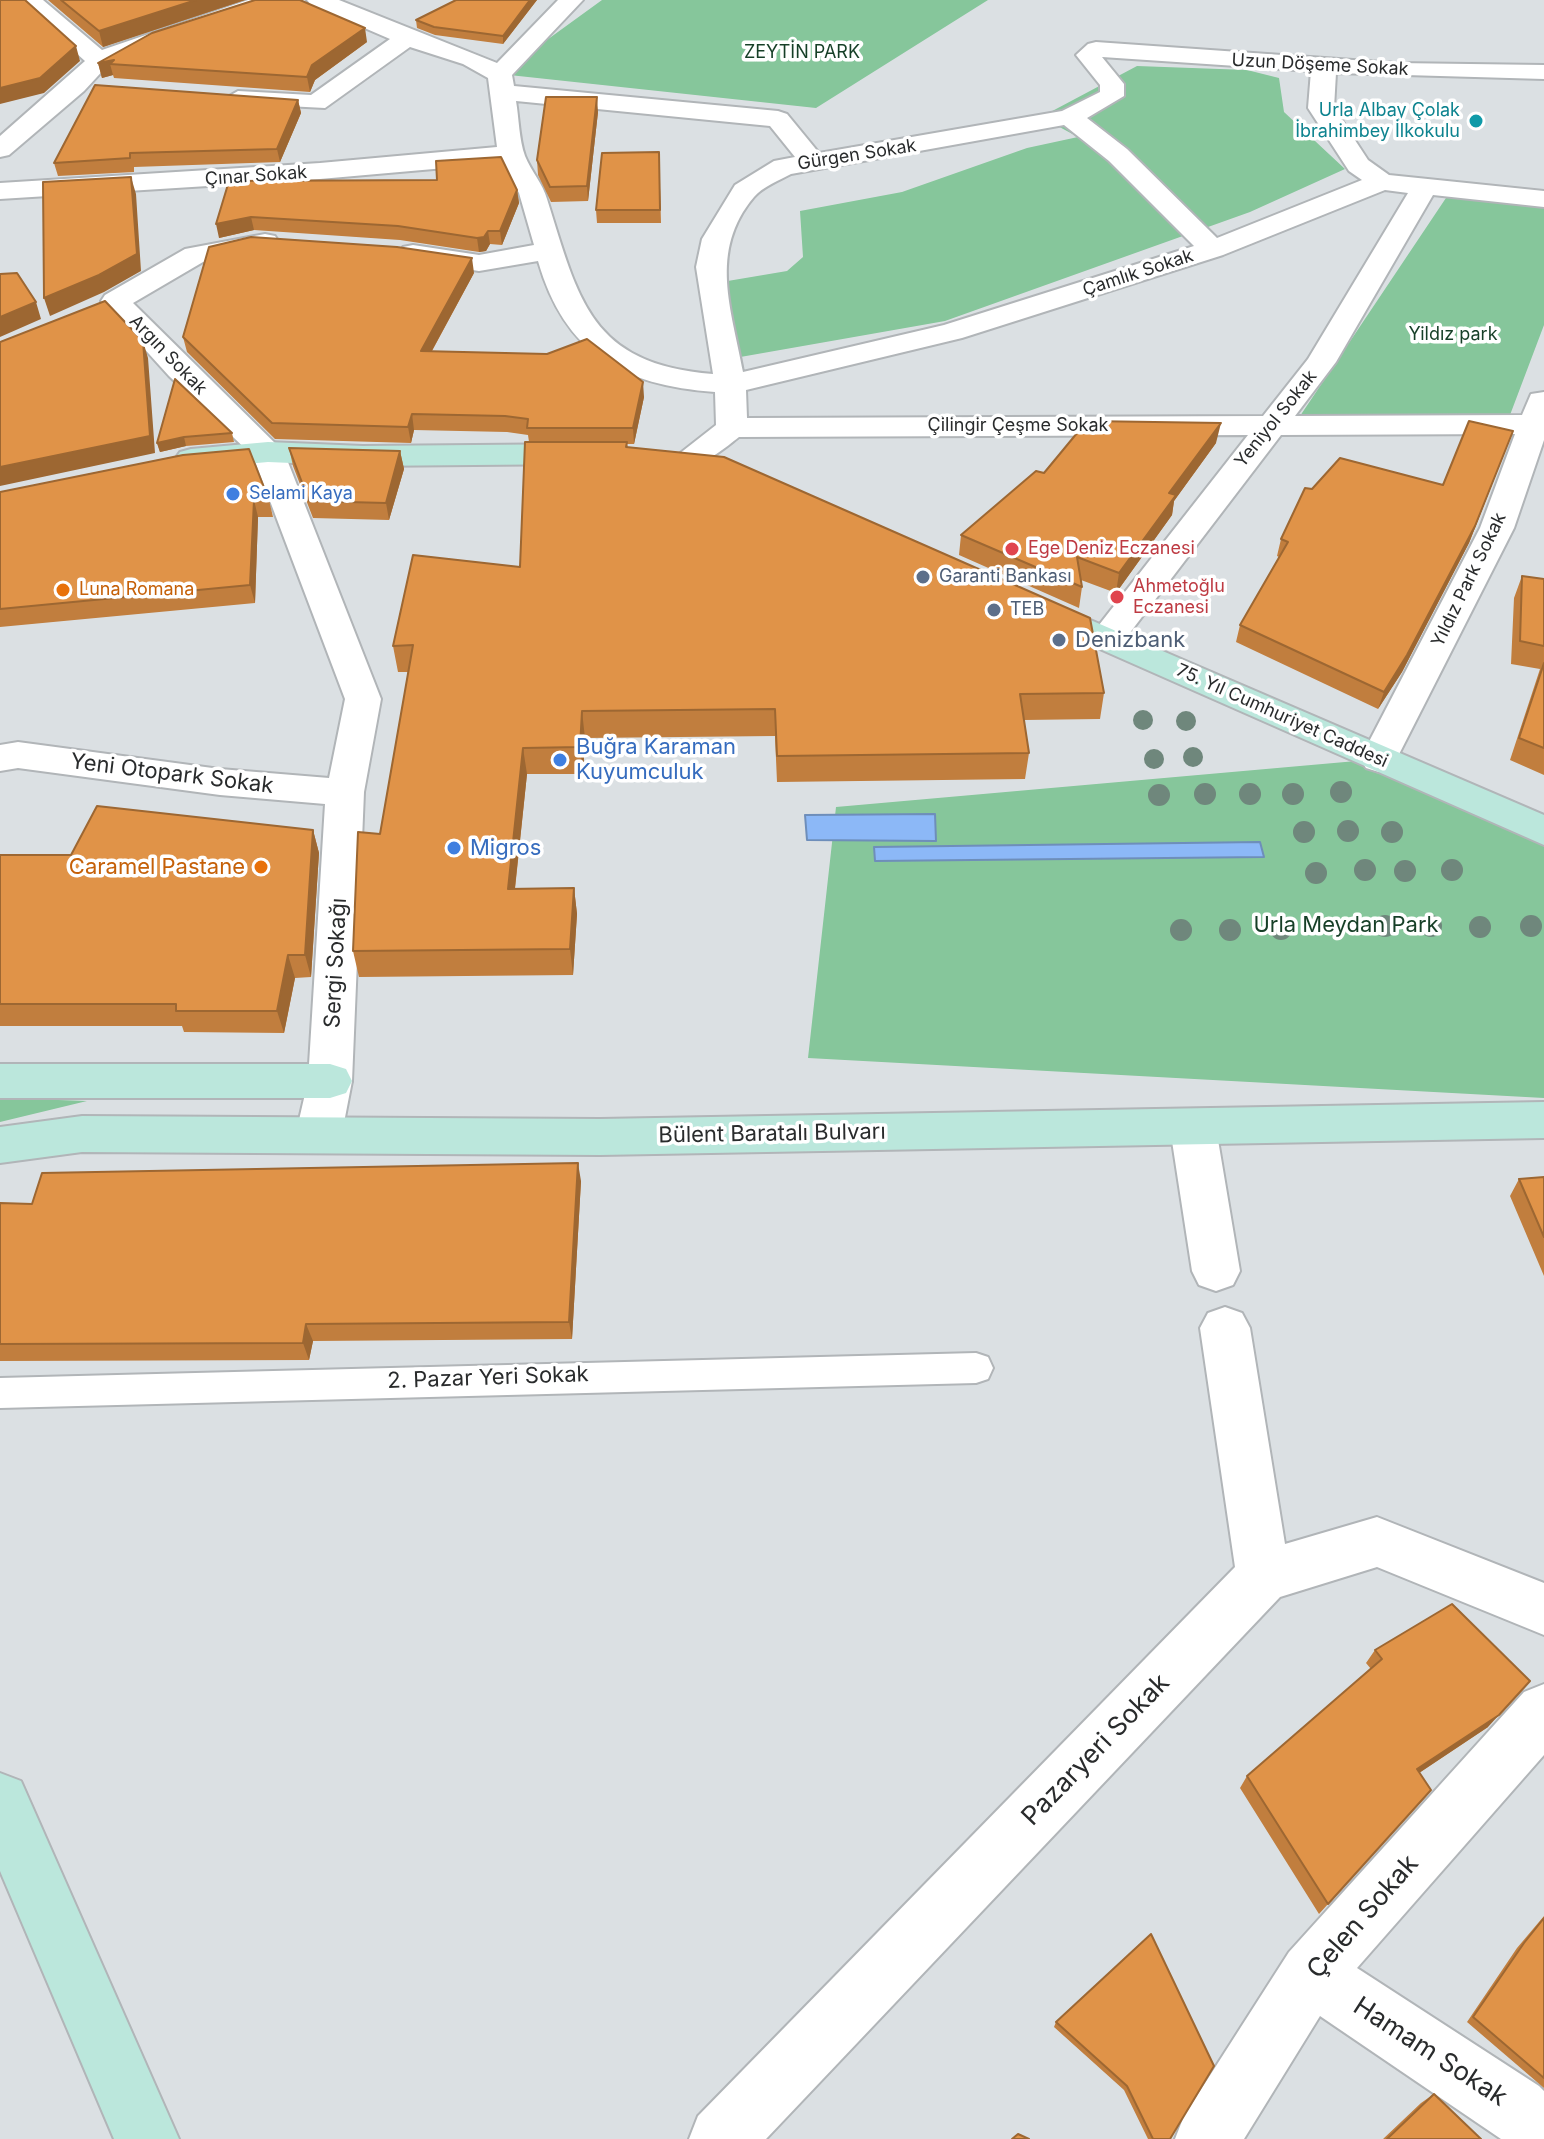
<!DOCTYPE html>
<meta charset="utf-8">
<style>
body{margin:0}
canvas{display:block;background:#dbe0e3}
</style>
<canvas width="1544" height="2139"></canvas>
<script>
const ctx = document.querySelector('canvas').getContext('2d');
ctx.lineJoin = 'round';
function fillPath(path, color) { ctx.fillStyle = color; ctx.fill(path, 'evenodd'); }
function stroke(path, color, width, dash) { ctx.strokeStyle = color; ctx.lineWidth = width; ctx.lineCap = dash ? 'butt' : 'round'; ctx.setLineDash(dash || []); ctx.stroke(path); }
function drawText(font, color, halo, rows, align = 'center') {
  ctx.font = font + ' Inter,sans-serif'; ctx.lineWidth = 7; ctx.setLineDash([]); ctx.textBaseline = 'middle'; ctx.strokeStyle = halo; ctx.fillStyle = color; for (const [text, x, y, turn = 0] of rows) {
    ctx.save(); ctx.translate(x, y); ctx.rotate((+turn || 0) * Math.PI / 180); ctx.textAlign = isNaN(turn) ? turn : align; if (halo) ctx.strokeText(text, 0, 0); ctx.fillText(text, 0, 0); ctx.restore();
  }
}
const green = new Path2D(`
 M602,0H988L816,108L500,74Z
 M1137,66L1247,70L1279,78L1284,112L1345,169L1250,212L945,321L729,359L698,286L787,271L803,257L800,211L902,192L1027,148L1078,137L1041,117Z
 M1456,183L1544,192V325L1510,415L1298,419Z
 M1379,759L1544,844V1098L808,1058L836,807Z
 M0,1098L87,1101L0,1122Z`);
const water = new Path2D(`
 M935,814L936,841L807,840L805,815Z
 M1260,842L1264,857L875,861L874,847Z`);
const lane = new Path2D(`
 M976,1353L988,1357L993,1368L988,1379L976,1383L0,1408V1378Z`);
const street = new Path2D(`
 M17,0H43L102,50L248,0H285L281,5L207,27L108,65L84,91L9,155L0,157V136L85,61Z
 M307,0H339L497,63L558,0H583L512,75L514,86L778,111L787,114L819,153L1062,111L1100,92V85L1076,55L1088,44L1096,42L1396,63L1544,65V79L1336,73L1334,108L1368,160L1389,175L1544,191V207L1433,195L1336,362L1295,416L1522,415L1531,394L1544,392V440L1514,528L1392,768L1379,772L1366,768L1360,759L1480,528L1515,434L1281,435L1119,647L1106,650L1093,647L1088,639L1248,435L739,437C722,450 706,466 684,461L679,454L716,425L715,392C622,385 565,354 538,261L479,271L413,261L403,259L399,253L403,247L413,245L479,255L534,245L519,193L502,163L320,179L0,199V183L320,163L497,147L488,78L463,64L410,47L325,108L229,103L226,98L238,91L311,95L390,39L311,5ZM1102,57L1311,71L1308,108L1349,171L1362,180L1217,238L1127,149L1087,118L1124,96V84ZM516,101L770,126L795,157L774,161L735,185L702,239L696,267L713,374C590,364 579,301 547,199C543,184 531,171 525,156C519,140 519,118 516,101ZM1064,125L1109,161L1194,246L944,325L743,372C732,310 708,251 754,197C762,187 780,180 791,174ZM1385,190L1408,193L1308,359L1263,416L747,418L746,390L962,338L1223,255Z
 M265,234L275,236L279,242L275,248L203,262L133,303L284,452L381,699L364,792L352,1081L342,1133L335,1146L319,1151L303,1146L296,1133L308,1081L325,804L220,795L18,768L0,771V745L18,742L220,769L329,778L345,699L253,456L169,376L101,301L105,295L185,249Z
 M1193,1110L1209,1115L1216,1128L1240,1271L1233,1285L1216,1291L1199,1285L1192,1271L1170,1128L1177,1115Z
 M1225,1307L1242,1313L1250,1328L1285,1544L1377,1517L1544,1583V1635L1377,1567L1280,1597L766,2139H689L698,2116L1235,1567L1200,1328L1208,1313Z
 M1544,1684V1755L1357,1968L1539,2086L1544,2091V2139H1501L1320,2016L1244,2139H1175L1184,2116L1289,1952L1524,1692Z`);
const secondary = new Path2D(`
 M268,442L363,446L586,444L597,447L602,454L597,461L586,464L363,466L268,462L191,469L180,466L175,459L180,452L191,449Z
 M1037,597L1544,815V845L1025,616L1020,608L1025,600Z
 M0,1064H330L346,1069L352,1081L346,1093L330,1098H0Z
 M1544,1102V1138L600,1155L82,1152L0,1163V1127L82,1116L600,1119Z
 M0,1773L21,1781L179,2139H114L0,1871Z`);
const trees = [
 [1143,720,10],
 [1186,721,10],
 [1193,757,10],
 [1154,759,10],
 [1341,792,11],
 [1205,794,11],
 [1250,794,11],
 [1293,794,11],
 [1159,795,11],
 [1348,831,11],
 [1304,832,11],
 [1392,832,11],
 [1365,870,11],
 [1452,870,11],
 [1405,871,11],
 [1316,873,11],
 [1385,926,11],
 [1431,926,11],
 [1531,926,11],
 [1480,927,11],
 [1281,929,11],
 [1181,930,11],
 [1230,930,11]
];
const wall = new Path2D(`
 M48,0H245L103,47Z
 M456,0H537L503,44L435,35L417,28L416,20Z
 M367,42L315,80L310,92L114,78L113,75L102,78L98,63Z
 M298,100L301,113L280,162L134,167V172L58,176L54,163Z
 M598,112L588,201L551,202L538,175L537,160Z
 M659,152L661,223H597L596,210Z
 M229,181L517,190L519,203L502,245L490,244L486,251L479,252L400,240L254,230L219,238Z
 M474,273L432,351L644,397L634,444H627L628,447L1104,693L1100,719L1024,720L1029,753L1025,779L777,782L775,736L585,738L583,774H527L515,889L574,888L577,914L573,975L359,977L353,951L380,834L408,672H398L393,646L520,567L529,442L528,435L507,432L414,430L411,443L275,439L187,352L183,337Z
 M175,379L232,433L234,442L186,446L160,452L157,443Z
 M1513,431L1469,543L1402,672L1378,709L1236,642L1240,625L1279,557L1277,556L1281,539L1312,489L1443,485Z
 M1216,443L1174,501L1172,515L1116,593L1081,580L1082,587L1079,608L959,555L961,535L1044,473Z
 M289,448L400,451L404,469L389,520L313,518L293,466Z
 M0,492L269,500L273,517H258L255,603L0,627Z
 M1522,576L1544,579V775L1510,760L1540,669L1511,664L1514,598Z
 M313,830L319,853L311,977L295,978L284,1033L184,1032L182,1026H0V855H71Z
 M1544,1177V1276L1510,1196L1519,1179Z
 M581,1181L572,1339L313,1341L309,1360L0,1361V1203L32,1204Z
 M1375,1650L1488,1727L1419,1773L1431,1790L1319,1914L1240,1788L1247,1776L1371,1669L1366,1663Z
 M1544,1916V2088L1467,2022L1517,1948Z
 M1151,1934L1170,2139H1148L1124,2090L1054,2027L1056,2022Z
 M1434,2094L1481,2139H1383L1421,2103Z`);
const shadedWall = new Path2D(`
 M196,0H245L103,47L99,31Z
 M530,0H537L503,44V36Z
 M365,28L367,42L315,80L310,92L307,77L312,65Z
 M76,46L80,61L44,93L0,104V88Z
 M114,60L110,64L113,75L102,78L98,63Z
 M597,97L598,112L588,201L587,186Z
 M298,100L301,113L280,162L277,149Z
 M131,177L136,194L141,271L104,292L50,316L44,298Z
 M517,190L519,203L502,245L500,231Z
 M251,217L254,230L219,238L216,224Z
 M488,231L490,244L486,251L479,252L477,238Z
 M472,258L474,273L423,367L421,351Z
 M36,302L41,319L0,337V317Z
 M143,341L148,358L155,453L0,486V467Z
 M643,382L644,397L634,444L633,428Z
 M412,414L414,430L411,443L408,427Z
 M1221,423L1216,443L1174,501L1172,515L1116,593L1119,573L1169,493Z
 M1513,431L1469,543L1402,672L1378,709L1384,692Z
 M184,437L186,446L160,452L157,443Z
 M400,451L404,469L389,520L386,503Z
 M254,500L258,517L255,603L250,585Z
 M582,711L585,738L583,774L580,747Z
 M523,748L527,774L512,915L508,889Z
 M313,830L319,853L311,977L305,955Z
 M574,888L577,914L573,975L570,949Z
 M288,955L295,978L284,1033L277,1011Z
 M578,1163L581,1181L572,1339L569,1322Z
 M306,1324L313,1341L309,1360L303,1343Z
 M1530,1681L1488,1727L1407,1781L1417,1769Z`);
const building = new Path2D(`
 M0,0H25L76,46L40,78L0,88Z
 M61,0H196L99,31Z
 M255,0H300L365,28L312,65L307,77L110,64L114,60L98,63L152,33Z
 M456,0H530L503,36L434,27L416,20Z
 M95,85L298,100L277,149L130,153V158L54,163Z
 M546,97H597L587,186L550,187L537,160Z
 M659,152L660,210H596L602,153Z
 M501,157L517,190L500,231H488L484,237L477,238L398,226L251,217L216,224L229,181L437,180L436,161Z
 M131,177L137,254L99,275L44,298L43,182Z
 M251,237L397,247L472,258L421,351L547,354L587,339L643,382L633,428H527L528,419L505,416L412,414L408,427L272,423L183,337L209,247Z
 M17,273L36,302L0,317V274Z
 M105,301L143,341L150,436L0,467V342Z
 M175,379L232,433L184,437L157,443Z
 M1087,421L1221,423L1169,493L1176,495L1119,573L1077,557L1082,587L961,535L1036,471L1044,473Z
 M1469,421L1513,431L1475,526L1407,655L1384,692L1240,625L1288,542L1281,539L1305,488L1312,489L1340,458L1443,485Z
 M525,442H627L626,447L724,457L1090,618L1104,693L1020,694L1029,753L777,756L775,709L582,711L580,747L523,748L508,889L574,888L570,949L353,951L358,832L380,834L413,645L393,646L413,555L520,567Z
 M289,448L400,451L386,503L309,501Z
 M249,449L269,500H254L250,585L0,609V492L183,455Z
 M1522,576L1544,579V646L1520,641Z
 M1544,663V748L1519,738Z
 M97,806L313,830L305,955H288L277,1011H176V1004H0V855H71Z
 M578,1163L569,1322L306,1324L303,1343L0,1344V1203L32,1204L42,1173Z
 M1544,1177V1237L1519,1179Z
 M1452,1604L1530,1681L1499,1715L1417,1769L1431,1790L1328,1904L1247,1776L1382,1659L1375,1650Z
 M1544,1918V2078L1473,2017L1524,1943Z
 M1151,1934L1214,2066L1170,2139H1153L1127,2086L1056,2022Z
 M1434,2094L1481,2139H1387Z
 M1018,2134L1029,2139H1012Z`);
const markers = [
 [1476,121,8,"#0f9aa8"],
 [233,494,8,"#3f7fe0"],
 [1012,549,8,"#e0444e"],
 [923,577,8,"#5c6f8a"],
 [63,590,8,"#e8710a"],
 [1117,597,8,"#e0444e"],
 [994,610,8,"#5c6f8a"],
 [1059,640,8,"#5c6f8a"],
 [560,760,8,"#3f7fe0"],
 [454,848,8,"#3f7fe0"],
 [261,867,8,"#e8710a"]
];
const farParknames = [
 ["ZEYTİN PARK",802,53],
 ["Yildız park",1453,335]
];
const farStreetnames = [
 ["Uzun Döşeme Sokak",1320,65,3],
 ["Gürgen Sokak",857,155,-9],
 ["Çınar Sokak",256,176,-4],
 ["Çamlık Sokak",1138,273,-18],
 ["Argın Sokak",168,355,46],
 ["Yeniyol Sokak",1276,419,-51],
 ["Çilingir Çeşme Sokak",1018,426],
 ["Yıldız Park Sokak",1469,580,-64],
 ["75. Yıl Cumhuriyet Caddesi",1282,716,24]
];
const farCulturenames = [
 ["Urla Albay Çolak",1460,111],
 ["İbrahimbey İlkokulu",1460,132]
];
const farShopnames = [
 ["Selami Kaya",249,494]
];
const farHealthnames = [
 ["Ege Deniz Eczanesi",1028,549],
 ["Ahmetoğlu",1133,587],
 ["Eczanesi",1133,608]
];
const farServicenames = [
 ["Garanti Bankası",939,577],
 ["TEB",1010,610]
];
const farFoodnames = [
 ["Luna Romana",79,590]
];
const serviceNames = [
 ["Denizbank",1075,640]
];
const shopNames = [
 ["Buğra Karaman",576,747],
 ["Kuyumculuk",576,772],
 ["Migros",470,848]
];
const streetNames = [
 ["Yeni Otopark Sokak",172,774,7],
 ["Sergi Sokağı",336,963,-87],
 ["Bülent Baratalı Bulvarı",772,1134,-1],
 ["2. Pazar Yeri Sokak",488,1378,-2]
];
const foodNames = [
 ["Caramel Pastane",245,867]
];
const parkNames = [
 ["Urla Meydan Park",1346,925]
];
const nearStreetnames = [
 ["Pazaryeri Sokak",1096,1750,-46],
 ["Çelen Sokak",1363,1917,-49],
 ["Hamam Sokak",1430,2052,33]
];
fillPath(green, '#86c69b');
fillPath(water, '#8cb8f7');
stroke(water, '#6e8eba', 2);
stroke(lane, '#b1b5b8', 4);
stroke(street, '#b1b5b8', 4);
stroke(secondary, '#b1b5b8', 4);
fillPath(lane, '#fff');
fillPath(street, '#fff');
fillPath(secondary, '#bbe7dc');
ctx.fillStyle = '#6f877c';
for (const [x, y, r] of trees) { ctx.beginPath(); ctx.arc(x, y, r, 0, 2 * Math.PI); ctx.fill(); }
fillPath(wall, '#c17e3e');
fillPath(shadedWall, '#9d6732');
fillPath(building, '#e09348');
stroke(building, '#9d6732', 2);
for (const [x, y, r, color] of markers) { const dot = new Path2D(); dot.arc(x, y, r, 0, 2 * Math.PI); ctx.fillStyle = color; ctx.fill(dot); stroke(dot, '#fff', 3); }
drawText('18px', '#163f27', '#fff', farParknames);
drawText('18px', '#292b2c', '#fff', farStreetnames);
drawText('18px', '#0d838f', '#fff', farCulturenames, 'right');
drawText('18px', '#366cbe', '#fff', farShopnames, 'left');
drawText('18px', '#be3a42', '#fff', farHealthnames, 'left');
drawText('18px', '#4e5e75', '#fff', farServicenames, 'left');
drawText('18px', '#c56008', '#fff', farFoodnames, 'left');
drawText('22px', '#4e5e75', '#fff', serviceNames, 'left');
drawText('22px', '#366cbe', '#fff', shopNames, 'left');
drawText('22px', '#292b2c', '#fff', streetNames);
drawText('22px', '#c56008', '#fff', foodNames, 'right');
drawText('22px', '#163f27', '#fff', parkNames);
drawText('26px', '#292b2c', '#fff', nearStreetnames);
</script>
